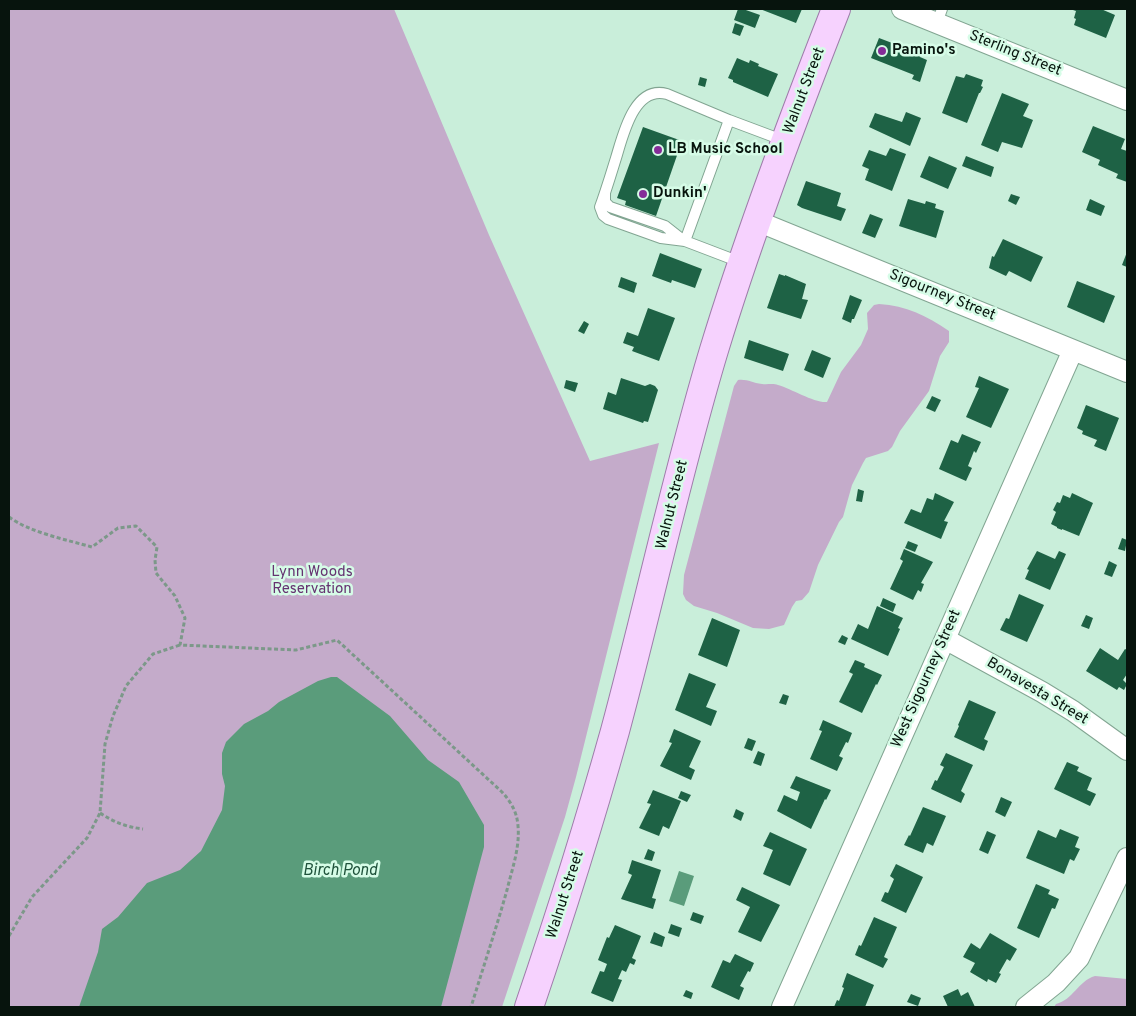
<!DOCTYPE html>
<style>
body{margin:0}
#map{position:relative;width:1136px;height:1016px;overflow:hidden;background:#c9eeda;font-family:Overpass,sans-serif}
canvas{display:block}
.frame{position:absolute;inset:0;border:10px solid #07140d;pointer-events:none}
</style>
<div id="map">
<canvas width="1136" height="1016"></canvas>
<div class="frame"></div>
</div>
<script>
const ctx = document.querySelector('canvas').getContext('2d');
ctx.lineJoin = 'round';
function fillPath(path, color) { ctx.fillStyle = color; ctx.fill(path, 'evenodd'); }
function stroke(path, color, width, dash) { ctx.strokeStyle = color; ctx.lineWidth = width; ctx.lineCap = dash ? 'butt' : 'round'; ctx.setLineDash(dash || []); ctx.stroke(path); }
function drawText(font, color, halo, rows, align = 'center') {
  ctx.font = font + ' Overpass,sans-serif'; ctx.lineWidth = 5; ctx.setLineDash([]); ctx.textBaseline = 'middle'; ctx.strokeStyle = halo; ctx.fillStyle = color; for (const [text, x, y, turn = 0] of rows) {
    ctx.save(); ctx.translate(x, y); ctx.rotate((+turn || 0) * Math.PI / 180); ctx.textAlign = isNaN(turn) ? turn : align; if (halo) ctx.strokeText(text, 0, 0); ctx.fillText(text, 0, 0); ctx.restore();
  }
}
const green = new Path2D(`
 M9,9H394L489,235L590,461L659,443L576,777L565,817L502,1007H9Z
 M879,304C907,306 925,315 949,331V342L940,356L929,391L900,431L892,447L888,451L866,458L863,463L852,485L843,517L839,522L818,565L809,592L802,600L796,601L792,607L784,625L769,629L753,628L717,613L694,606L686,600L683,594L684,575L734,386L738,380C748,379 752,383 762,384C767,385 773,383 778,385C792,389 814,403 827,402L841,372L861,345L868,329L867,313L874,305Z
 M1095,976L1127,979V1007H1054L1056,1004C1073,1000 1078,981 1095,976Z`);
const water = new Path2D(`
 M331,677H337L390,716L428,760L459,782L484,825V847L441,1007H79L98,952L102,929L118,917L147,883L180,870L201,851L222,810L225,786L222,774V753L226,742L244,724L268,711L279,702L318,681Z
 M679,871L694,876L684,906L669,901Z`);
const building = new Path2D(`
 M738,9H743L760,15L755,28L734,20Z
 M760,9H802L796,23Z
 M1070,9H1101L1115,15L1106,38L1074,25L1076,19L1074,18L1076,11Z
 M735,23L744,26L740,36L732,33Z
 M879,38L921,54L920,57L927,60L920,82L912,79L914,75L871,58Z
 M737,58L749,63L750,60L759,64L758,66L778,74L768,97L733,82V80L728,78Z
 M966,74L983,80L981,86L983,87L980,93H979L967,123L942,113L956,76L964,78Z
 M700,77L707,79L705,87L698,85Z
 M1002,93L1029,104L1023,116L1033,120L1022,148L1002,142L998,152L981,145Z
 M906,112L921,118L910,146L869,127L875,113L902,122Z
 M1093,126L1125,139L1121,149L1127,151V182L1116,178L1118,174L1098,165L1100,160L1082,152Z
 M643,127L682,141L656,216L625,205L626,201L617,198Z
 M890,148L906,154L892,191L865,180L869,169L862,166L869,150L886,156Z
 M929,156L957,168L948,189L920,177Z
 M966,156L994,167L991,177L962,166Z
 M806,181L841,193L837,206L846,209L841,221L802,208L797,205Z
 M1011,194L1020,197L1016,205L1008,201Z
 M908,199L925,204L926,201L936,204L935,208L944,211L936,238L899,226Z
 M1090,199L1105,206L1101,216L1086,210Z
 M870,214L883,219L875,238L862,233Z
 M1003,239L1043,257L1031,282L1009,271L1006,276L989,268L992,256L994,257Z
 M1127,252V267L1122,265Z
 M660,253L702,269L695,288L672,280L671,283L652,276Z
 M779,274L785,276V275L806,284L802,299L808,300L801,319L767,308Z
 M621,277L637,283L634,293L618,287Z
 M1077,281L1115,296L1104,323L1067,307Z
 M850,295L862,300L854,319H852L851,323L842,319Z
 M648,308L675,318L659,361L632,351L634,347L623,343L627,332L638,336Z
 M584,321L589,324L584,334L578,331Z
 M749,340L789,354L783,371L744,358Z
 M812,350L831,358L823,378L804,370Z
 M979,376L1009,389L991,428L966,417L979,388L975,387Z
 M621,378L645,386L650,384L655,386L658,390L648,422L644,421L643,423L603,409L608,392L616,395Z
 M566,380L578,383L575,392L564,388Z
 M932,396L941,400L935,412L926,408Z
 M1086,405L1119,418L1106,451L1094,446L1097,440L1082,434L1083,431L1077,428Z
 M962,434L981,442L976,453L974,451L968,466L972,468L966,481L939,469L951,440L958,443Z
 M858,489L864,491L862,502L856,501Z
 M935,493L954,502L944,521L948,522L941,539L904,523L911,509L921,513L927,498L933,500Z
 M1072,493L1093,503L1079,536L1062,529V530L1057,528V527L1051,524L1056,512L1053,510L1057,502L1060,503L1063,495L1070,498Z
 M1122,538L1127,540L1125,551L1118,549Z
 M908,541L918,545L915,552L905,548Z
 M904,549L933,562L921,583L924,584L921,592L918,590L913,600L890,589L903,561L900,559Z
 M1037,551L1055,559L1059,551L1066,554L1050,590L1025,579L1029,570L1027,569Z
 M1109,561L1117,565L1112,577L1104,574Z
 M1019,594L1044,605L1027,642L1000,630L1006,618L1009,619Z
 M883,598L896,604L893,612L880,606Z
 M877,606L903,618L898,628L900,629L888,656L851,639L858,624L868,629Z
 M1086,615L1093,618L1089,629L1081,626Z
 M712,618L740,630L727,667L698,655Z
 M842,635L848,638L845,645L838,642Z
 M1100,648L1118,660L1125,649L1127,650V674L1123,680L1127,684L1124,690L1119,687L1117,690L1086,671Z
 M855,660L865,664L864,667L882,675L877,685L876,684L862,713L839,702L853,674L849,672Z
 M689,673L716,684L706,707L717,711L711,726L675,710Z
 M783,694L789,696L786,705L779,703Z
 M969,700L996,712L984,739L988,741L984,751L954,737L959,726L958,725Z
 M823,720L852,733L848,743L846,742L839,756L843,758L837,771L810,759L822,731L819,730Z
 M674,729L701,741L689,767L695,770L691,780L660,766L672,743L669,742Z
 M748,738L756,741L752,751L744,748Z
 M758,751L765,754L761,766L753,763Z
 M946,753L973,765L961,791L965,794L961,803L931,789L935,780L937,781L944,767L940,765Z
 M1067,762L1079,767L1077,771L1092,778L1087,790L1096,794L1090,806L1054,789Z
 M796,776L831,790L826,800L825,799L811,829L777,811L784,795L797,801L800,792L790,788Z
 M653,790L681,801L669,829L663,826L659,836L639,828L651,804L647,803Z
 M681,791L691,795L687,802L678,798Z
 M1001,797L1012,802L1005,817L995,812Z
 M923,807L946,816L933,846L927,843L923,853L904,845L909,835L910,836Z
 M736,809L744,813L741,821L733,817Z
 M1060,829L1079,837L1075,847L1080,849L1074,861L1070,859L1064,874L1026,858L1038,830L1056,838Z
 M987,831L996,835L988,854L979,850Z
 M770,832L807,849L790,886L763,874L773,850L763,846Z
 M648,849L655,852L652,861L644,859Z
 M632,860L661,870L652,898L656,899L653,909L621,899L632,875L628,873Z
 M896,864L923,877L906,913L881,901L885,892L888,893L894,879L890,876Z
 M1036,884L1050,890L1048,894L1059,899L1055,909L1052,908L1039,938L1017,928Z
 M742,887L780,905L761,942L738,932L750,907L736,900Z
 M693,912L704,916L701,924L690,920Z
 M874,917L897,927L884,957L888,959L883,968L855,955L859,945L861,946Z
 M671,924L682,928L679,937L668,933Z
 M615,925L641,936L632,958L636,960L634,965L630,963L626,972L622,970L618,979L622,980L613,1002L591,993L600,971L604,972L607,964L598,960L607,937L609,938Z
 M654,932L665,937L662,947L650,943Z
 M990,933L1017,949L1010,961L1007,959L999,973L1001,974L996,983L988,979L987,982L970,972L975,963L963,957L971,943L980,949Z
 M735,954L754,963L750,972L748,971L740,986L744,988L739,1000L711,987L723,960L730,963Z
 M847,973L874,985L865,1007H834L837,1000L839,1001L844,988L842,987Z
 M958,989L961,996L968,992L975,1007H948L943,996Z
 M686,990L693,993L691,999L683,996Z
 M911,994L921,998L918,1006L907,1002Z`);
const path = new Path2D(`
 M9,517C29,532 67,540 92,547L118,528L136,526L157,547L155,560L156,573L175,596L185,618L180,645L296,650L337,640L502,792C511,802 517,812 518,826C520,848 512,869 507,890C496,929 483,968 471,1007
 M100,813C114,822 126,827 143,829
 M9,936L32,897L87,838L100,813L105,744L113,716L126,686L153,654L180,645`);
const lane = new Path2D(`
 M937,23L942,9
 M605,194V202L610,207L665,226L684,241
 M685,241L661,238L608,219L603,215L600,207C606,191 611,174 616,158C623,135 634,85 667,94L729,120
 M740,262L685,241L729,120L785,141`);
const street = new Path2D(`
 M902,9L1127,100
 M757,221L1127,372
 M945,639L1042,692L1073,711L1127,750
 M782,1007L1073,350
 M1026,1007L1056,983L1079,958L1127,858`);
const primary = new Path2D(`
 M529,1007C560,916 589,824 615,731C649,605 676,476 714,350C749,235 792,121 836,9`);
const markers = [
 [882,51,5,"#852c99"],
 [658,150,5,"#852c99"],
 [643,194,5,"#852c99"]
];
const poiNames = [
 ["Pamino's",892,51],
 ["LB Music School",668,150],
 ["Dunkin'",653,194]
];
const streetNames = [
 ["Sterling Street",1015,54,22],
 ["Walnut Street",805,91,-69],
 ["Sigourney Street",942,296,22],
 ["Walnut Street",673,505,-76],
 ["West Sigourney Street",927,679,-66],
 ["Bonavesta Street",1037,692,31],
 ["Walnut Street",566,895,-72]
];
const parkNames = [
 ["Lynn Woods",312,573],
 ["Reservation",312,590]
];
const waterNames = [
 ["Birch Pond",340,872]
];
fillPath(green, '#c4abca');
fillPath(water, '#5a9c7b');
fillPath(building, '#1e6245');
stroke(lane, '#82a592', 12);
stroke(street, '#82a592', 22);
stroke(primary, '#9e7caa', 30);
stroke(path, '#7c9889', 3, [4, 2.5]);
stroke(lane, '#fff', 10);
stroke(street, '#fff', 20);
stroke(primary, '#f6d2fe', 28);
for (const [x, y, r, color] of markers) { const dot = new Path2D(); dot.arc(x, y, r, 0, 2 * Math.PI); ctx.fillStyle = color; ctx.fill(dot); stroke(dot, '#d6fce7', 2); }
drawText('bold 15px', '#07140d', '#d6fce7', poiNames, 'left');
drawText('15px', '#07140d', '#d6fce7', streetNames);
drawText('15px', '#653371', '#d6fce7', parkNames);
drawText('italic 16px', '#1f523b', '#d6fce7', waterNames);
</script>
